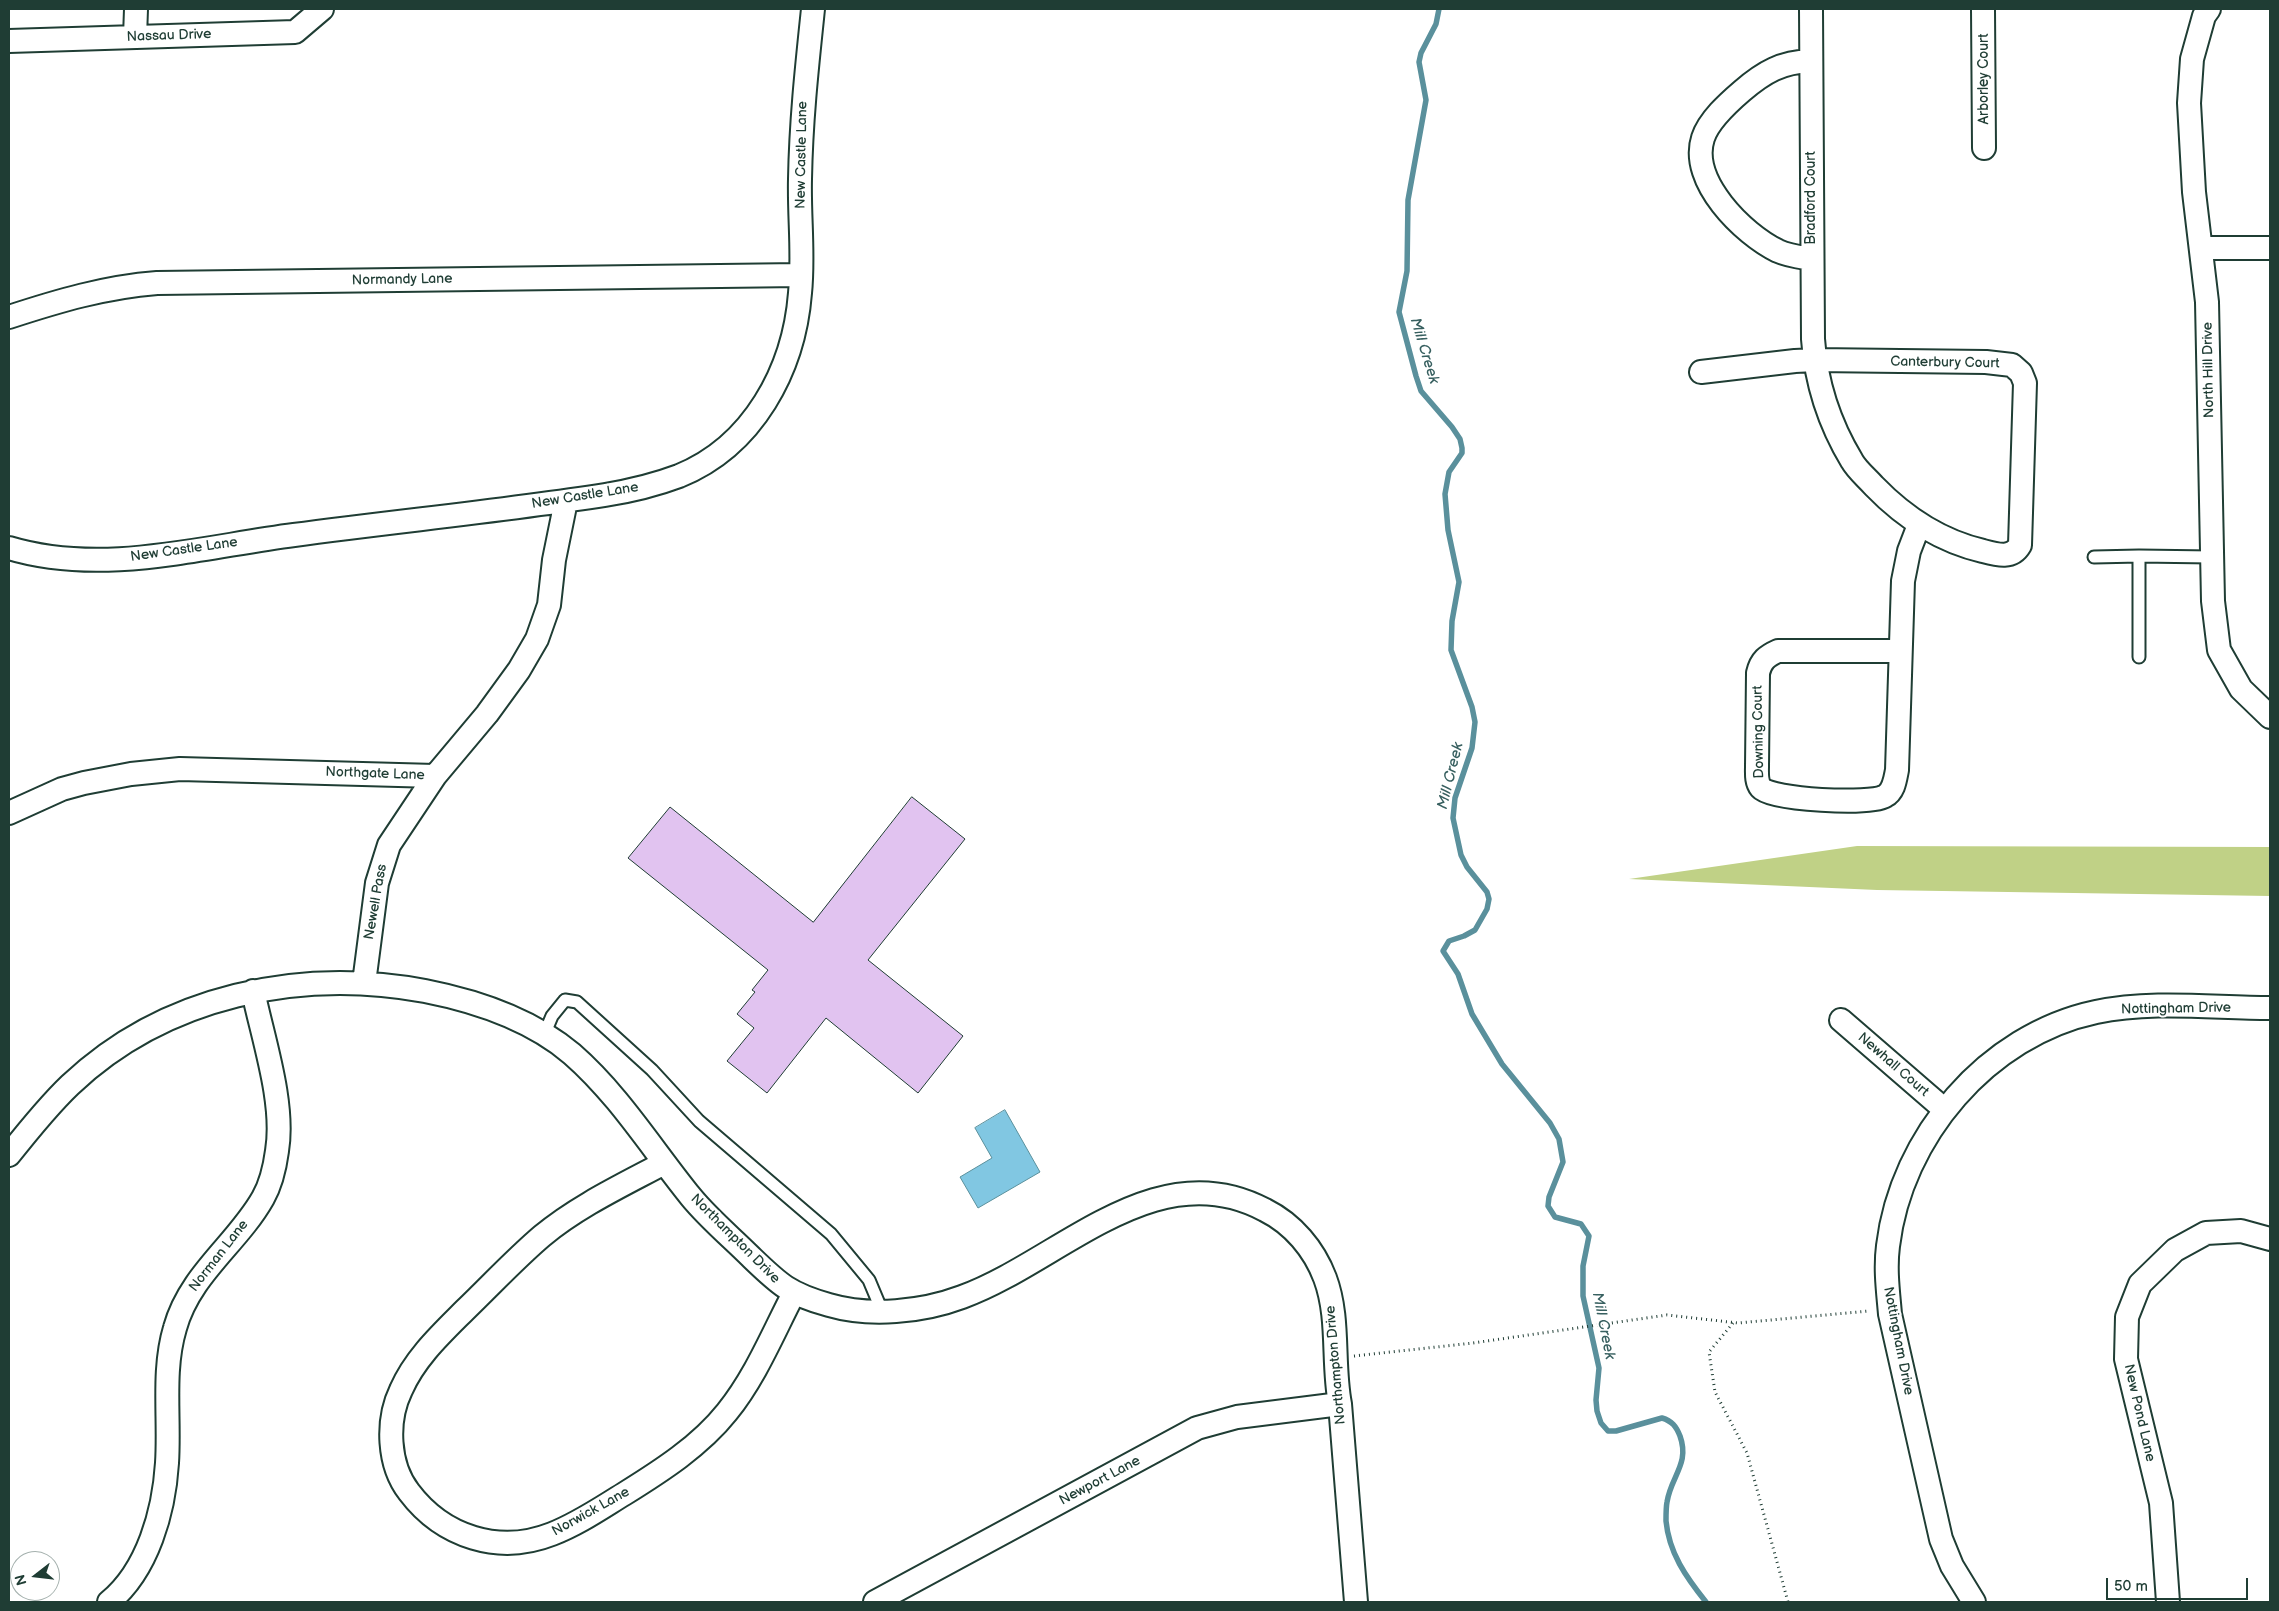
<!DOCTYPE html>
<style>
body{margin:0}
#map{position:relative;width:2279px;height:1611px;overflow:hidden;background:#fff;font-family:"Balsamiq Sans",sans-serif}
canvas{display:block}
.frame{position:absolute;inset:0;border:10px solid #1f3d34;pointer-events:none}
.north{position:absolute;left:10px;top:1551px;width:50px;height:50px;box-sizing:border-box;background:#fff;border:1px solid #a5b1ae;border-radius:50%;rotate:254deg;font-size:14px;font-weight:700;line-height:20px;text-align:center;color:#1f3d34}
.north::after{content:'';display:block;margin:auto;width:18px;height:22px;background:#1f3d34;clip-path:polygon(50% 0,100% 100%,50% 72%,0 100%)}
.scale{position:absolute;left:2106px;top:1578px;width:142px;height:22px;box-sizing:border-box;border:2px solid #1f3d34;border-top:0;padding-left:6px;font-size:15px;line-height:18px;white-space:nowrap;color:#1f3d34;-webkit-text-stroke:4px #fff;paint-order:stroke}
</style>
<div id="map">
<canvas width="2279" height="1611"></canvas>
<div class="frame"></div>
<div class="north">N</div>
<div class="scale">50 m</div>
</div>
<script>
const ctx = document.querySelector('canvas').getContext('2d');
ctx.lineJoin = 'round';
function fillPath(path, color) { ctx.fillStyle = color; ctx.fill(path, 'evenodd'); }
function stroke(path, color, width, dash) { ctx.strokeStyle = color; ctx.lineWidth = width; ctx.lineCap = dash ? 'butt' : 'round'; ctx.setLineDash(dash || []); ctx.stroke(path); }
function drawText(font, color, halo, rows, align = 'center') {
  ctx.font = font + ' "Balsamiq Sans",sans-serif'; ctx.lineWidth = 4; ctx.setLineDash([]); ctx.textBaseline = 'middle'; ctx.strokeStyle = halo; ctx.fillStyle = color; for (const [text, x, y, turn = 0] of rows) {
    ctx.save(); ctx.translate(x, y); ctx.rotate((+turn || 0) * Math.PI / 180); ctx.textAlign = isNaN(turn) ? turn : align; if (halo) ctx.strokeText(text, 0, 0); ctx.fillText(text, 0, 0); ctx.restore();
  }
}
const green = new Path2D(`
 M1857,846L2270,847V896L1877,890L1629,879Z`);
const water = new Path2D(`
 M1005,1110L1040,1172L978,1208L960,1177L992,1158L975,1128Z`);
const stream = new Path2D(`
 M1439,9L1436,24L1421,53L1419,62L1426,100L1408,200L1407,271L1399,312L1416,376L1421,391L1452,427L1460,439L1462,448V453L1449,472L1445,494L1448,530L1459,582L1452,621L1451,650L1472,707L1475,722L1472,748L1455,798L1453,818L1461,855L1467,867L1487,892L1489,899L1487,909L1475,930L1464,936L1449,941L1443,951L1458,974L1472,1014L1502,1064L1550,1123L1559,1139L1563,1162L1549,1197L1548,1206L1555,1217L1581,1224L1589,1236L1583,1266V1296L1599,1368L1596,1400L1597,1411L1601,1423L1608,1431H1616L1662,1418C1672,1421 1676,1426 1680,1436C1690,1464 1671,1476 1667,1502C1666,1507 1666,1515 1666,1521C1669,1553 1686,1577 1706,1602`);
const building = new Path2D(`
 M912,797L965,839L868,960L963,1036L918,1093L826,1018L767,1093L727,1061L754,1028L737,1014L755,992L752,990L768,970L628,858L670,807L813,922Z`);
const path = new Path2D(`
 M1733,1323L1709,1352L1715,1392L1747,1453L1788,1602
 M1354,1356L1473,1343L1667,1315L1738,1323L1869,1311`);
const service = new Path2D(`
 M2094,557L2139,556
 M2139,657V556L2212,557
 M544,1035L552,1016L565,1000L577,1002L652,1070L699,1121L831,1234L869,1280L882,1311`);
const minor = new Path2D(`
 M1983,9L1984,148
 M2209,9L2204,16L2192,59L2189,103L2194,192L2207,302L2213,601L2219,650L2241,689L2270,717
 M135,37L136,9
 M9,41L295,32L322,9
 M1810,61C1782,62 1764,72 1742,91C1728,103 1709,120 1703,138C1689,181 1743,234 1778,251C1789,256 1800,257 1812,259
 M2201,248H2270
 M9,317C58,301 105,287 157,283L800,275
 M1701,372L1795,361L1815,360L1986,362L2012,365L2021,373L2025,383L2020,545C2012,559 1998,555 1983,551C1940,541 1905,518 1874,486C1867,478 1857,470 1852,461C1829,423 1816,382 1813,339L1811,9
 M9,548C102,576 201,547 294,535C397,521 502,511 605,495C630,491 655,485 679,476C753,446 794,370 800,293C804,255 799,217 800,179C801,121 807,66 813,9
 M1899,651H1778C1767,656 1761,660 1758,673L1757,766C1757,773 1756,782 1761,788C1771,800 1871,805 1885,796C1894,791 1895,780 1897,770L1903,581L1909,551L1919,525
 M9,813L62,789L84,783L131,774L180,769L435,776
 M364,983L377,883L389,845L435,776L487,714L519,670L537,639L549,605L554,560L566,501
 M1841,1020L1945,1110
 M9,1155C28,1131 48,1106 70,1085C165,995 300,968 425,991C476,1001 532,1020 572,1054C619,1095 652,1149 691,1197C709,1219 731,1237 751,1257C779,1284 789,1294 829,1305C870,1317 922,1312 962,1297C1059,1262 1155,1151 1265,1210C1293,1224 1314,1249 1325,1278C1340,1318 1332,1363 1340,1404L1356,1602
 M664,1163C623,1185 578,1206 542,1236C515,1259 490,1286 465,1310C441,1334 415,1358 401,1390C386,1421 388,1465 409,1492C443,1537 499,1555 552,1534C578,1524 601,1508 624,1494C661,1471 700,1446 727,1412C756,1376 773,1333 794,1293
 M109,1602C148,1570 164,1511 167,1463C170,1418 162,1371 175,1328C190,1274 237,1244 263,1198C271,1184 275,1166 277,1151C285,1103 263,1039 253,991
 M875,1602L1197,1428L1237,1417L1340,1404
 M1974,1602L1952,1566L1941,1539L1890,1314C1888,1291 1885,1269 1888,1246C1901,1137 1987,1035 2096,1012C2153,1000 2213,1008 2270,1008
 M2168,1602L2161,1503L2126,1359L2127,1317L2140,1284L2175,1250L2206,1233L2241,1231L2270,1239`);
const streetNames = [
 ["Nassau Drive",169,36,-2],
 ["Arborley Court",1984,79,-90],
 ["New Castle Lane",802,155,-89],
 ["Bradford Court",1811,198,-90],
 ["Normandy Lane",402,280,-1],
 ["Canterbury Court",1945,363,1],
 ["North Hill Drive",2209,370,-91],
 ["New Castle Lane",585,496,-9],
 ["New Castle Lane",184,550,-8],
 ["Downing Court",1759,732,-91],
 ["Northgate Lane",375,774,2],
 ["Newell Pass",376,902,-80],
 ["Nottingham Drive",2176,1009,-1],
 ["Newhall Court",1893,1065,41],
 ["Northampton Drive",735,1239,45],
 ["Norman Lane",219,1256,-52],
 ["Nottingham Drive",1898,1341,79],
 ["Northampton Drive",1336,1365,-95],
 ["New Pond Lane",2139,1413,77],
 ["Newport Lane",1100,1481,-28],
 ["Norwick Lane",591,1512,-29]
];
const waterNames = [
 ["Mill Creek",1424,351,73],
 ["Mill Creek",1451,776,-76],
 ["Mill Creek",1603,1326,79]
];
fillPath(green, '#c0d186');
fillPath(water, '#81c7e2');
stroke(water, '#5a909c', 1);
stroke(stream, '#5a909c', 5.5);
fillPath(building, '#e1c3f0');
stroke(building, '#1f3d34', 1);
stroke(service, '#1f3d34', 15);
stroke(minor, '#1f3d34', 26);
stroke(path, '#1f3d34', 3, [1, 4]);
stroke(service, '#fff', 11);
stroke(minor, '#fff', 22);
drawText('14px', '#1f3d34', '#fff', streetNames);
drawText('italic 15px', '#386060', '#fff', waterNames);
</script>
